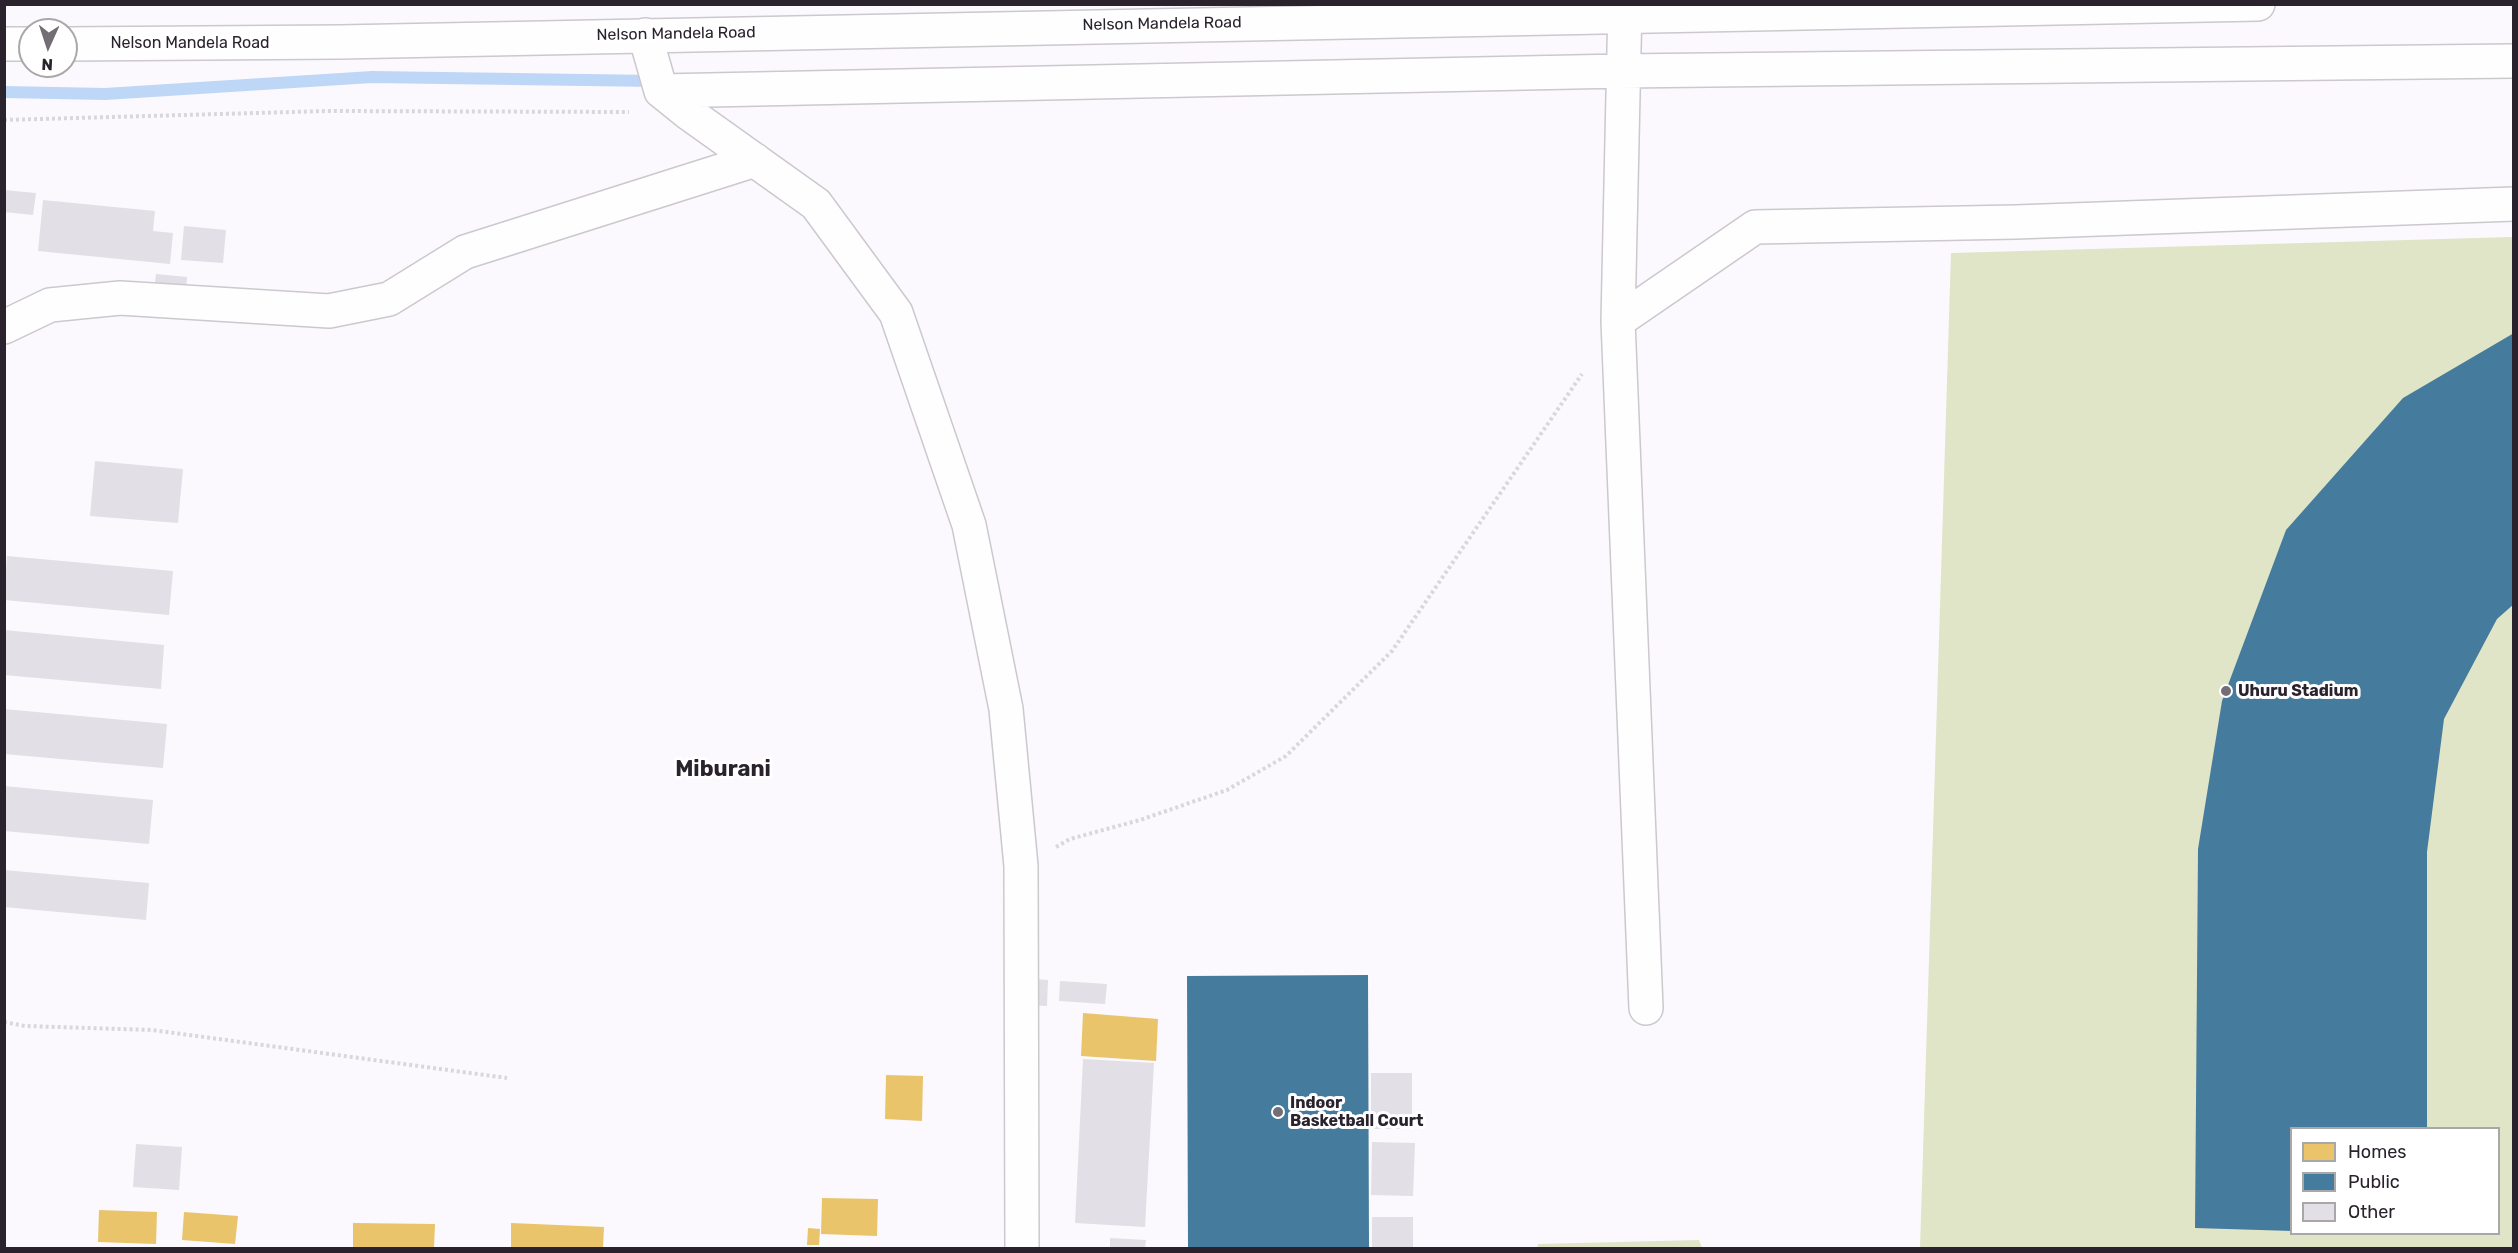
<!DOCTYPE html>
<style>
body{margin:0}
#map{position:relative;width:2518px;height:1253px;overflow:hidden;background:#fbf9fd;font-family:Rubik,sans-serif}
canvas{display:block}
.frame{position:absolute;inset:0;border:6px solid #2a232d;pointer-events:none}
.legend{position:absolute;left:2290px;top:1127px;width:210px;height:108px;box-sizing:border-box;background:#fff;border:2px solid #aaa7ab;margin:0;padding:8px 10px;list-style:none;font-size:18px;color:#2a232d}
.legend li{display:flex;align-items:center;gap:12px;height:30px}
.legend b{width:30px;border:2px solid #aaa7ab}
.north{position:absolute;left:18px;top:18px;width:60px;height:60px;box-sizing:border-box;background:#fff;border:2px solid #aaa7ab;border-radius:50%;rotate:183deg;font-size:16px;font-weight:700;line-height:24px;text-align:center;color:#2a232d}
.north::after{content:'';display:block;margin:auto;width:21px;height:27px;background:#736e76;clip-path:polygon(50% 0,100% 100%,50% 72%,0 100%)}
</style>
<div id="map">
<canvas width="2518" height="1253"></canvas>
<div class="frame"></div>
<ul class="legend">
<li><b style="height:16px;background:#e9c46a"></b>Homes</li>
<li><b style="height:16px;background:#457b9d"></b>Public</li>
<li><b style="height:16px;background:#e2dfe6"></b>Other</li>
</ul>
<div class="north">N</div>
</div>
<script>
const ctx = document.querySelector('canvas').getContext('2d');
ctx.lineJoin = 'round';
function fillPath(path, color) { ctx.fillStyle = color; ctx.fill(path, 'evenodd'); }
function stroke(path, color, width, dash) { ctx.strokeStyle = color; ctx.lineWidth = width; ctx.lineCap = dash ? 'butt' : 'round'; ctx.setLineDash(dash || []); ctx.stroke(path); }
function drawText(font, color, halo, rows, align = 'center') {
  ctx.font = font + ' Rubik,sans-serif'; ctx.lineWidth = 6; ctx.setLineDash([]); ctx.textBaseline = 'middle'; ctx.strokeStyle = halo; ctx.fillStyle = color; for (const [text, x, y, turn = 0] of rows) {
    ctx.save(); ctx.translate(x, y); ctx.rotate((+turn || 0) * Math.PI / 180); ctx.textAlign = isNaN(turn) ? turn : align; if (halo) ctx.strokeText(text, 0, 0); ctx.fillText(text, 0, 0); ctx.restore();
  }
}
const green = new Path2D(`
 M2513,237V1248H1920L1951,253ZM2292,1128H2498V1234H2292Z
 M1699,1240L1702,1248H1537L1538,1244Z`);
const homes = new Path2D(`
 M1083,1013L1158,1019L1156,1061L1081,1056Z
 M886,1075L923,1076L922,1121L885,1119Z
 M822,1198L878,1199L877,1236L821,1234Z
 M99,1210L157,1212L156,1244L98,1242Z
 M184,1212L238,1216L235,1244L182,1240Z
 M353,1223L435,1224L434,1248H353Z
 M511,1223L604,1227L603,1248H511Z
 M808,1228L820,1229L819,1245H807Z`);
const public = new Path2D(`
 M2514,333V604L2497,619L2444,719L2427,852V1128H2292V1231L2195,1228L2198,849L2222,701L2286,530L2403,398Z
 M1368,975L1369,1248H1188L1187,976Z`);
const stream = new Path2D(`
 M4,92L105,94L372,77L656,81`);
const building = new Path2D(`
 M4,190L36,193L33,215L4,212Z
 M43,200L155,211L153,231L173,233L170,264L38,251Z
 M184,226L226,230L223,263L181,260Z
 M156,274L187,277L186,292L154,290Z
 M95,461L183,469L178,523L90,516Z
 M7,556L173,571L169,615L4,600Z
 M4,630L164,645L161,689L4,675Z
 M4,709L167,724L163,768L4,754Z
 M4,786L153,800L149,844L4,831Z
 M4,870L149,883L146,920L4,907Z
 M1025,978L1048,980L1047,1006L1024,1005Z
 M1060,981L1107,984L1105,1004L1059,1001Z
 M1083,1059L1154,1063L1145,1227L1075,1223Z
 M1371,1073H1412V1129H1371Z
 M1372,1142L1415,1143L1413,1196L1371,1195Z
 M136,1144L182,1147L179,1190L133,1187Z
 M1372,1217H1413V1248H1372Z
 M1110,1238L1146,1240L1145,1248H1110Z`);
const path = new Path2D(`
 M4,120L328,111L629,112
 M1056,847L1070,839L1140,820L1227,790L1286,756L1392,651L1582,374
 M4,1022L25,1026L152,1030L507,1078`);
const minor = new Path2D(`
 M1625,4L1618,321L1646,1008
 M645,35L661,91L687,112L816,204L896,313L969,525L1006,709L1021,866L1022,1248
 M661,91L1621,71L2514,61
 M1618,321L1755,227L2016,222L2514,204
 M4,327L50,305L120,298L329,311L389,299L465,252L755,160`);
const major = new Path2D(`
 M4,44H30
 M66,44L340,42L2258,4`);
const markers = [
 [2226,691,6,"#736e76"],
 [1278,1112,6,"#736e76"]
];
const streetNames = [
 ["Nelson Mandela Road",1162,24,-1],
 ["Nelson Mandela Road",676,34,-1],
 ["Nelson Mandela Road",190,43]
];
const poiNames = [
 ["Uhuru Stadium",2238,691],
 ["Indoor",1290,1103],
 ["Basketball Court",1290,1121]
];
const districtNames = [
 ["Miburani",723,770]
];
fillPath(green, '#e0e5c7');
fillPath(homes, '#e9c46a');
fillPath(public, '#457b9d');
stroke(stream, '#bed7f7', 12);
fillPath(building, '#e2dfe6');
stroke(minor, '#ccc8ce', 36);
stroke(major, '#ccc8ce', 36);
stroke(path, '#d8d7d9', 4, [3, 3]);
stroke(minor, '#fefeff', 33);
stroke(major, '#fefeff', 33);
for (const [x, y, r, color] of markers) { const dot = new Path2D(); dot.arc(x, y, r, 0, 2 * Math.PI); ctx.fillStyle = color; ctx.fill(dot); stroke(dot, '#fff', 2); }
drawText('16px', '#2a232d', '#fff', streetNames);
drawText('bold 16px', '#2a232d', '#fff', poiNames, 'left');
drawText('bold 22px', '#2a232d', '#fff', districtNames);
</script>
